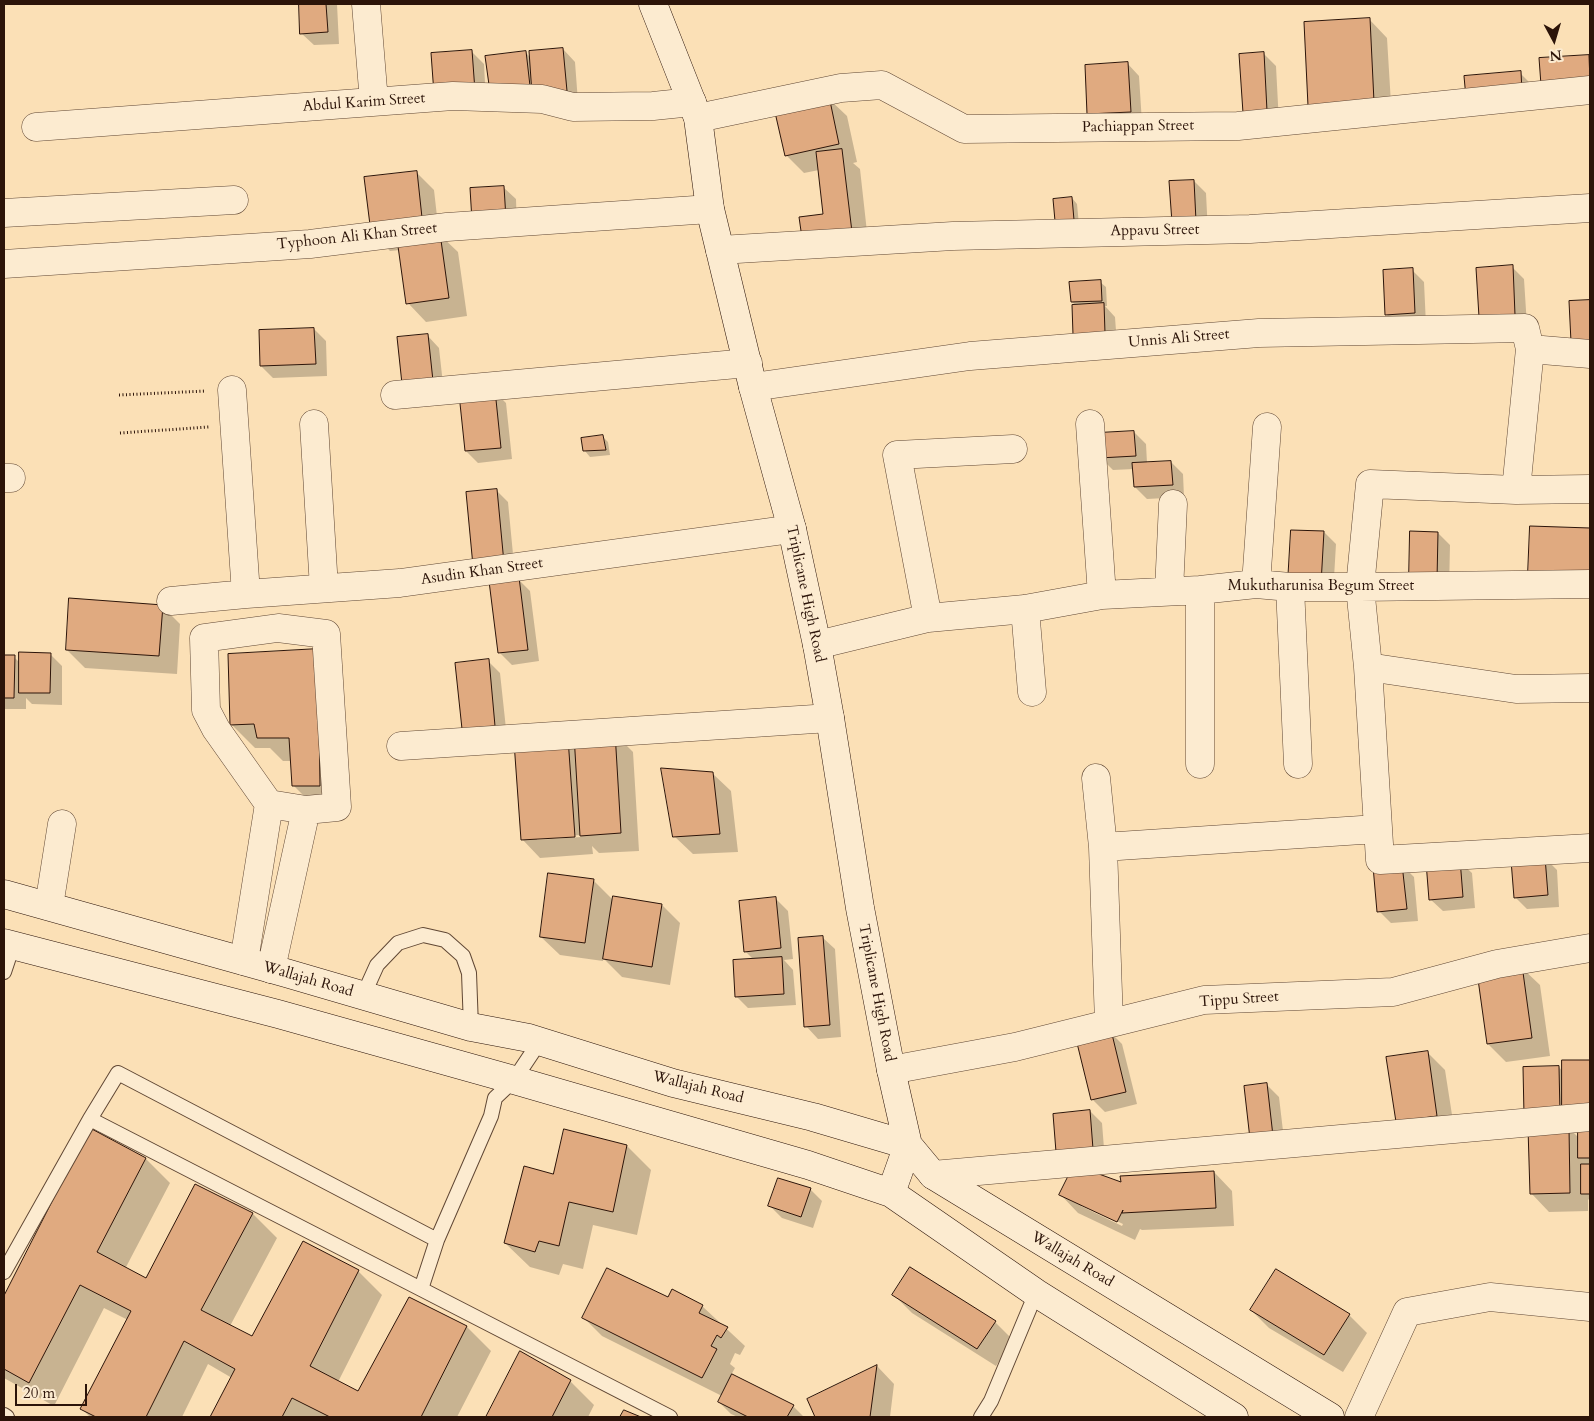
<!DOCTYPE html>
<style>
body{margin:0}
#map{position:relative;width:1594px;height:1421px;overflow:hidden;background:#fbe0b6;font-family:Cardo,serif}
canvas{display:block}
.frame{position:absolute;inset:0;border:5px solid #2c1409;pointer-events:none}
.north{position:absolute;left:1529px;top:15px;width:50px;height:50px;-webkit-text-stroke:4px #fcebd0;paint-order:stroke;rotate:174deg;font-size:14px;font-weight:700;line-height:20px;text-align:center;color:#2c1409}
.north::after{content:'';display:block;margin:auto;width:18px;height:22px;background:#2c1409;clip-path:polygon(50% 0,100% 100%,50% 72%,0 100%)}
.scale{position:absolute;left:15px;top:1384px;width:72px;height:22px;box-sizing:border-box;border:2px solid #2c1409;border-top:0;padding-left:6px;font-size:15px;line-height:18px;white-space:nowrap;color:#2c1409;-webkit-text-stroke:4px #fcebd0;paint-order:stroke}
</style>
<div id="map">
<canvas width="1594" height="1421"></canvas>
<div class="frame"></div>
<div class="north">N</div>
<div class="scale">20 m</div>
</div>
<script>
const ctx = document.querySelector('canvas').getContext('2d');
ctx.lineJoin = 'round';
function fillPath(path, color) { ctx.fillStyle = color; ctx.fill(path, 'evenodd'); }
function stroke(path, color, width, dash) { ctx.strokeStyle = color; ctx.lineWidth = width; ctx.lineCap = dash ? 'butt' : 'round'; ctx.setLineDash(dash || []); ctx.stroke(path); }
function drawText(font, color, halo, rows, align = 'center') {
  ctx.font = font + ' Cardo,serif'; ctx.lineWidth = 4; ctx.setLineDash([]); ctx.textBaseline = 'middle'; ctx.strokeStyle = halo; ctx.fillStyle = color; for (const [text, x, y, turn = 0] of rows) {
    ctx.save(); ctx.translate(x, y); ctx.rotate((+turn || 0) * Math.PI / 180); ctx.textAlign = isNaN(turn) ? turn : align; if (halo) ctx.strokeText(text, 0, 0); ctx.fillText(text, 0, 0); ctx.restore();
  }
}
const shadow = new Path2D(`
 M300,4H337L339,44L314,45L301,33Z
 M1369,19L1387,38L1392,120L1328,124Z
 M563,49L575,62L578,102L503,103L525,52L531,58Z
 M472,52L484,64L486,103L447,105Z
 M1264,54L1276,66L1279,123L1256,124Z
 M1588,56L1590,58V95Z
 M1127,63L1139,76L1142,123L1101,126L1089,114Z
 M1520,73L1532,85L1467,97Z
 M828,98L847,116L857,162L853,163L860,169L869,250L824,215L819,170L804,173L786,155Z
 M416,172L434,190L439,234L458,252L467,316L426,322L408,303L400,250L390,251L372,233Z
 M1194,181L1206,193L1208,233L1185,234Z
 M503,187L516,199L517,230L473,220Z
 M1072,198L1077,204L1079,225L1062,226Z
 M1512,267L1524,279L1527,326L1492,328Z
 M1412,270L1424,282L1426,325L1398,326L1386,314Z
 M1100,282L1106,287L1107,306H1105L1115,317L1117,345L1072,302Z
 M314,329L326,341L327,376L273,378L261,366Z
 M427,335L439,348L444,393L415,396Z
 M494,391L506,403L512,459L478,463L466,451Z
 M1134,432L1146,444L1147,463L1171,462L1183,474L1184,497L1147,499L1135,487L1134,469L1113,470L1101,458Z
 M602,436L608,442L610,455L590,457L585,451Z
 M496,490L508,502L515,575L486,577Z
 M1324,532L1336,544L1333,595L1301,594Z
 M1438,533L1450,545L1449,591H1422Z
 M518,579L530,591L539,661L512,665L500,653L490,582Z
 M162,606L180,624L177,674L85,668L67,650Z
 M318,651L344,809L318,810L294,786L292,761H283L270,748H255L231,724Z
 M50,654L62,666V705L32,704L26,698V709H4V656L14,657L20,663Z
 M488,661L500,673L507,738L475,741Z
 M615,734L633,752L639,851L599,853L592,846L593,854L540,858L522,839L516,743ZM581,835V837L537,840V838Z
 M712,773L731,791L738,852L693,854L674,836Z
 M1545,858L1557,870L1559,907L1527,909L1515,897Z
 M1459,861L1472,873L1475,908L1443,911L1430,899Z
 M1402,865L1414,877L1418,921L1391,923L1379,911Z
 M593,880L614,901L662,905L680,923L670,985L622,977L603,958V961L560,955L541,937Z
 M776,899L788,911L793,959L784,960L793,970L796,1005L748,1008L736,996L754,960L745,951Z
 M822,937L835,949L841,1037L818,1039L806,1026Z
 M1521,967L1540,985L1550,1056L1506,1062L1488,1044Z
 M1110,1032L1122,1044L1137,1104L1105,1112L1093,1100Z
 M1427,1052L1445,1070L1455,1134L1415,1140Z
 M1590,1061V1123L1566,1125L1580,1139L1590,1127V1201L1588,1199V1211L1549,1212L1531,1193L1559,1067L1563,1072V1062Z
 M1267,1085L1279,1097L1285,1148L1263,1150Z
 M1090,1111L1102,1123L1105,1161L1054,1115Z
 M90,1130L146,1159L170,1183L125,1269L146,1279L196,1186L253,1214L277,1238L230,1326L253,1337L358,1271L382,1295L338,1382L358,1392L410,1298L467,1327L491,1351L457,1417H212L232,1378L208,1364L182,1417H90L82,1409L128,1320L104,1308L54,1406L4,1378V1299Z
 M627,1146L651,1170L637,1235L593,1225L583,1269L563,1264L559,1275L530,1267L505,1243L554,1176Z
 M1214,1172L1232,1191L1234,1226L1142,1230L1140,1229L1135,1240L1078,1213L1060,1194L1123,1183ZM1081,1204L1123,1224L1122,1226L1081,1206Z
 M810,1189L822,1201L813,1228L782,1218L770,1206Z
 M894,1295L995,1322L1013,1340L996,1366L912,1313Z
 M669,1299L702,1306L745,1346L740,1355L735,1353L730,1364L735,1368L731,1375L793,1406L804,1417H738L731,1414L719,1402L722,1396L602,1336L584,1318Z
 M1251,1310L1349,1315L1367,1333L1343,1372L1269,1328Z
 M521,1353L570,1381L594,1405L588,1417H488Z
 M877,1366L894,1384L890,1417H817L808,1400Z`);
const building = new Path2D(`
 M299,4H326L328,32L300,34Z
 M1370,18L1374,102L1308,106L1304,22Z
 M563,48L567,91L532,94L529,51Z
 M472,50L475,91L434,94L431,53Z
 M526,51L530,86L490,92L485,56Z
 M1264,52L1267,111L1243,113L1239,54Z
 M1589,55L1590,82L1541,85L1539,58Z
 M1128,62L1131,112L1087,114L1085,65Z
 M1521,71L1522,93L1466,98L1464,76Z
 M829,96L839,144L785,156L774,108Z
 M842,149L852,232L802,238L799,217L823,214L816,152Z
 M417,171L423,227L371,233L364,177Z
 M1194,180L1196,221L1172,223L1169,181Z
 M504,186L506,219L472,221L470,188Z
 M1072,197L1074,220L1055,221L1053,199Z
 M440,233L449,298L406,304L397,239Z
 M1513,265L1515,315L1479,317L1476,268Z
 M1413,268L1415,313L1385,315L1383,270Z
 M1101,280L1102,301L1071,302L1069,282Z
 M1590,300V341L1571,342L1569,301Z
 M1104,303L1105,333L1073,335L1072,305Z
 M314,328L316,364L260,366L259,330Z
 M428,334L433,381L402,384L397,337Z
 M495,390L501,448L465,451L459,394Z
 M1134,431L1136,456L1099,458L1098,433Z
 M603,435L606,450L583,451L581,438Z
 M1171,461L1173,485L1134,487L1132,463Z
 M497,489L504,563L473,566L466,492Z
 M1530,526L1590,528V576L1528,574Z
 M1291,530L1324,531L1321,584L1288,582Z
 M1410,531L1438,532L1437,580H1409Z
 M519,577L528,650L498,653L489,581Z
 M69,598L163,605L159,656L66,650Z
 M318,649L320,786H292L289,738H257L254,724L230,725L228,654Z
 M19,652L51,653L50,693H19Z
 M4,655H15L14,698H4Z
 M489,659L495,726L462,729L455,663Z
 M615,732L621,833L580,836L574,735Z
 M568,738L575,837L521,840L514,742Z
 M661,768L713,772L720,834L673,837Z
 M1545,857L1548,895L1514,898L1511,860Z
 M1460,859L1463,897L1429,900L1426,862Z
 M1402,864L1407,909L1377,912L1373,866Z
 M548,873L594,879L585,943L540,937Z
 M613,896L662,904L652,967L603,959Z
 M776,897L781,948L744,952L739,901Z
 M823,936L830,1025L804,1027L798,938Z
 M782,957L784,994L735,997L733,960Z
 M1522,965L1532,1038L1487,1044L1477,972Z
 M1111,1030L1126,1092L1091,1100L1076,1039Z
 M1428,1051L1437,1116L1396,1122L1386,1057Z
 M1562,1060H1590V1112H1562Z
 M1559,1066L1560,1114L1524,1115L1523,1067Z
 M1267,1083L1273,1136L1250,1139L1244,1086Z
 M1090,1110L1093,1149L1056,1152L1053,1114Z
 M1578,1126H1590V1158H1578Z
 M1569,1127L1570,1193L1530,1194L1528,1128Z
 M90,1128L146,1158L97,1252L146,1278L195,1184L253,1213L201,1310L252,1336L303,1241L359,1270L310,1366L358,1391L409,1297L467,1326L421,1417H330L292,1398L282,1417H210L235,1369L184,1341L146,1417H96L80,1409L131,1311L80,1285L29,1383L4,1369V1296Z
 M564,1129L627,1145L613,1212L569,1202L559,1246L539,1241L535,1252L504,1243L524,1166L553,1174Z
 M1581,1164H1590V1194H1581Z
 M1074,1165L1121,1182L1120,1176L1214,1171L1216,1208L1122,1213L1123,1210L1117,1222L1059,1195Z
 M778,1178L811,1188L801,1217L768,1206Z
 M910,1267L996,1321L977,1349L892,1295Z
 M607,1268L668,1297L672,1289L703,1305L699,1313L728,1327L721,1338L717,1335L711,1346L717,1349L702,1378L582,1318Z
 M1276,1269L1350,1314L1324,1355L1250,1310Z
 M520,1351L571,1380L552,1417H486Z
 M877,1365L870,1417H815L807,1399Z
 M732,1374L794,1405L787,1417H748L718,1402Z
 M624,1410L641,1417H620Z`);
const path = new Path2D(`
 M119,395L206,391
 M120,433L209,427`);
const lane = new Path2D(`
 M4,972L13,945
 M363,996L377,965L398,943L423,935L445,940L463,956L469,973L471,1027
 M437,1240L118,1073L90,1119L421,1289L437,1240L491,1116L495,1098L514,1080L540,1041
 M4,1272L90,1119
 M421,1289L670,1417
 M4,1415L7,1417
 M981,1417L991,1401L1036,1293`);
const street = new Path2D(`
 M366,4L374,102
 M698,118L841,88L882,85L964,129L1238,126L1590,90
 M36,127L453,96L542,99L573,107L653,106L692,102
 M4,213L234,200
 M720,250L953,236L1250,229L1590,208
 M4,264L310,244L447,227L710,209
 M753,387L970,356L1259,333L1525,328L1530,349L1590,354
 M232,390L246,594
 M395,395L748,363
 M314,424L324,588
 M1090,424L1102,595
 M4,478H11
 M1590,489L1516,490L1370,484L1360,587L1368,667L1380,860L1590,848
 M1516,490L1530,349
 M1256,584L1267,427
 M1290,587L1298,764
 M1169,591L1173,504
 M171,601L246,594L400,583L792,529
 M1025,609L1032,692
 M928,618L897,455L1013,449
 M817,645L928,618L1025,609L1102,595L1200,590L1256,584L1290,587H1360L1590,584
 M1368,667L1516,689L1590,688
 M401,746L830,718
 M1200,764V590
 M1096,778L1103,847L1109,1023
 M1103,847L1377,829
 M49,906L62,824
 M244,961L269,804L216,729L206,710L204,638L278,628L326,634L337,807L306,810L269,804
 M271,969L306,810
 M891,1070L1015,1047L1204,1000L1393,992L1497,964L1590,948
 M933,1175L1590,1117
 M1359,1417L1407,1312L1490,1297L1590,1307`);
const secondary = new Path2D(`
 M653,4L698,118L710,209L753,387L792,529L817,645L830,718L860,908L891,1070L908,1145L891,1193
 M4,894L286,973L471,1027L529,1038L673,1083L813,1117L908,1145L933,1175L1330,1417
 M4,943L278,1014L514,1080L808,1165L891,1193L1036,1293L1234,1417`);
const streetNames = [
 ["Abdul Karim Street",364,103,-4],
 ["Pachiappan Street",1138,127,-1],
 ["Appavu Street",1155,231,-1],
 ["Typhoon Ali Khan Street",357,237,-6],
 ["Unnis Ali Street",1179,339,-5],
 ["Asudin Khan Street",482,572,-8],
 ["Mukutharunisa Begum Street",1321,587],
 ["Triplicane High Road",805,594,78],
 ["Wallajah Road",308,980,16],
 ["Triplicane High Road",876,993,79],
 ["Tippu Street",1239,1000,-4],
 ["Wallajah Road",698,1088,14],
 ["Wallajah Road",1072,1260,31]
];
fillPath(shadow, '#0003');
fillPath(building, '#e0aa80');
stroke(building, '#2c1409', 1);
stroke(lane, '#604734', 16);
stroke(street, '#604734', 29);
stroke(secondary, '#2c1409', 29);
stroke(path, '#2c1409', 3, [1, 2.5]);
stroke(lane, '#fcebd0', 14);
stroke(street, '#fcebd0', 28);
stroke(secondary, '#fcebd0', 28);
drawText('15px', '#2c1409', '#fcebd0', streetNames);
</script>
